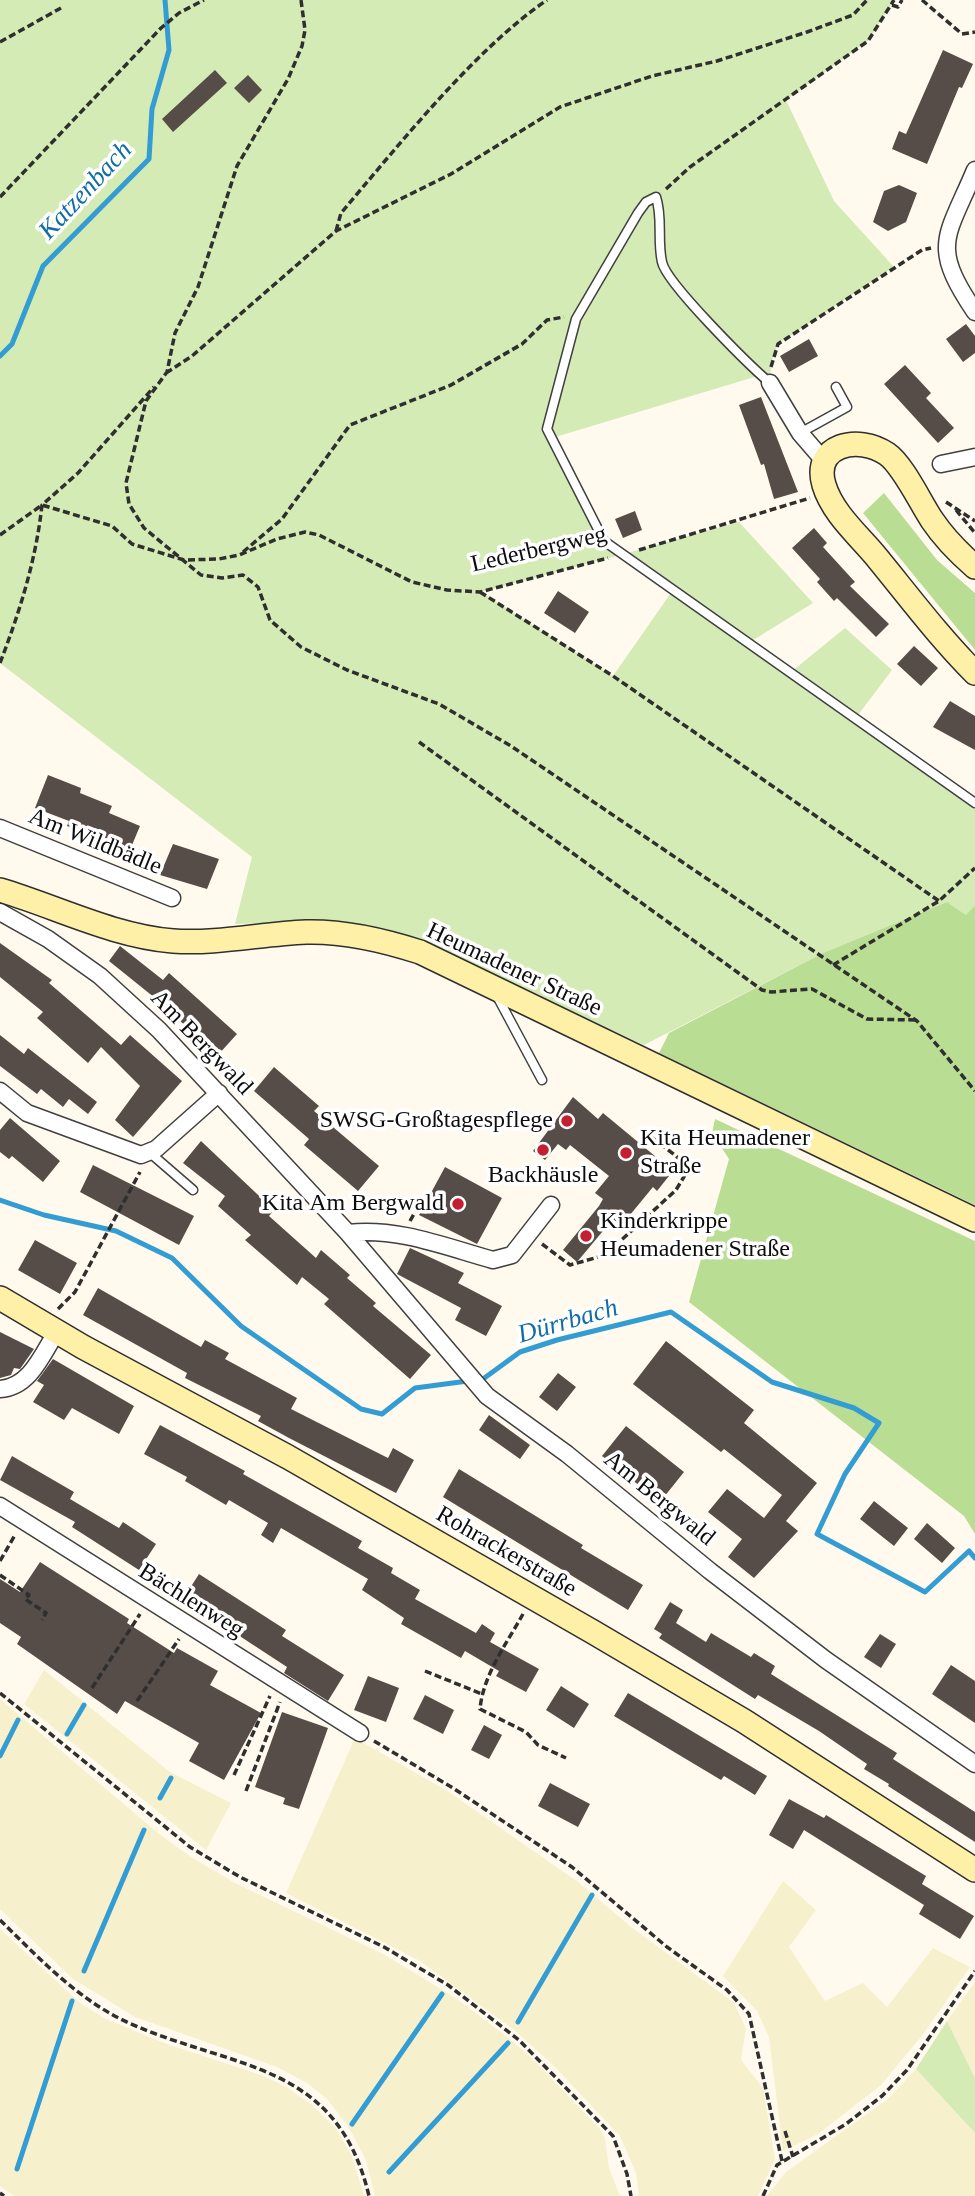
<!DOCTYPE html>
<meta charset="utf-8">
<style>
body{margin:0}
canvas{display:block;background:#fffaed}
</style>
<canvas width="975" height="2196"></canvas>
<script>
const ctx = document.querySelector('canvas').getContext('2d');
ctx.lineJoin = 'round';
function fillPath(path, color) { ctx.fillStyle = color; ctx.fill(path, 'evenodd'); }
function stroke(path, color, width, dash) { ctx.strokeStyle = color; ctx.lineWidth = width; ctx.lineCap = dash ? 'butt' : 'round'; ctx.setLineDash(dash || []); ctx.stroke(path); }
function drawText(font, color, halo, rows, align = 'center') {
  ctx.font = font + ' "Times New Roman",serif'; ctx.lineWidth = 7; ctx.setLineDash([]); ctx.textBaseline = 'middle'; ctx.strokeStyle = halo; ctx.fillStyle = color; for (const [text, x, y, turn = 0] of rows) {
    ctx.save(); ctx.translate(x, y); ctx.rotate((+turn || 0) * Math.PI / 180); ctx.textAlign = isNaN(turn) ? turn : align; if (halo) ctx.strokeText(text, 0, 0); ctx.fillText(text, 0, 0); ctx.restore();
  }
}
const farmland = new Path2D(`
 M44,1670L170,1772L231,1803L206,1850L24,1704Z
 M0,1699L158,1833L191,1857L235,1883L385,1955L457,1999L506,2036L532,2058L599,2128L605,2138L609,2168L620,2196H375L366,2160L348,2126L327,2099L307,2083L277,2067L135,2017L73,1979L0,1909Z
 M355,1738L449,1792L578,1882L630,1926L734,2003L746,2028L741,2060L763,2088L775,2159L758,2196H639L636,2173L620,2136L551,2063L513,2029L420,1961L286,1893Z
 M783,1881L816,1910L789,1947L825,2001L863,1983L887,2007L933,1948L970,1967L921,2037L880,2086L818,2134L783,2151L769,2037L757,2011L723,1976Z
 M0,1929L80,2003L106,2019L164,2043L261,2075L285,2086L312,2105L335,2127L352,2156L364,2196H14L8,2192L0,2186Z
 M975,1982V2078L947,2021Z
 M916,2069L975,2133V2196H767L786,2172L889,2098Z`);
const green = new Path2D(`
 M0,0H894L868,41L786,100L834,201L894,267L778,344L771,362L770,383L761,375L552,438L604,541L620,555L739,522L813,603L750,642L791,672L845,628L892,670L855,719L975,803V905L966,915L947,902L823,953L644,1045L425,943L382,928L330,921L235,924L252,857L0,663ZM620,555L673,590L613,676L481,592Z
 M947,2021L975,2078V2133L916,2069Z`);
const forest = new Path2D(`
 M884,493L937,560L975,593V650L863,513Z
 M947,902L966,915L975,905V1205L659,1053L669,1033L823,953Z
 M715,1119L975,1241V1534L964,1516L689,1302L729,1159L712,1133Z`);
const stream = new Path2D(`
 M0,356L12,344L43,266L149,159L152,109L169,50L165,0
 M0,1200L44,1215L116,1231L172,1258L241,1326L361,1409L382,1414L415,1388L483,1379L520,1352L557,1340L671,1312L772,1382L854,1408L879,1423L845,1474L817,1534L925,1592L969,1551L975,1558
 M67,1734L84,1705
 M0,1756L18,1720
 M160,1798L171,1778
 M84,1971L144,1830
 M518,2022L592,1895
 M352,2124L442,1994
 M17,2169L72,2001
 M389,2172L508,2043`);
const building = new Path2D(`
 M943,50L973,64L962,88L959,87L927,164L892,149L899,131L906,134Z
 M215,70L227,83L173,132L162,119Z
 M248,75L262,90L249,103L234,88Z
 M899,185L917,193L906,222L888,231L873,222L884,191Z
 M966,324L975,336V353L963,362L946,339Z
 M809,339L818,356L789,372L780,356Z
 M905,365L931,393L926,398L954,428L938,443L884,384Z
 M761,397L798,492L774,499L764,464L761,465L739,405Z
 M635,511L642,530L623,538L615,519Z
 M814,528L827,543L823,547L855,582L850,586L889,624L876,637L837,598L834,601L817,582L820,579L792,548Z
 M558,591L589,612L575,633L544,613Z
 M914,646L938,668L921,686L897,664Z
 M950,701L975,716V750L933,727Z
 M48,775L81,788L80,793L112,806L109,813L140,826L127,857L97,845L99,838L67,826L69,821L35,808Z
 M173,844L219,859L207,889L160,875Z
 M0,943L52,980L49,983L121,1045L130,1035L182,1081L133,1137L115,1120L140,1086L101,1047L88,1063L37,1018L43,1012L0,977Z
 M120,946L163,980L169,973L237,1034L218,1055L150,994L109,961Z
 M0,1035L24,1054L28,1048L97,1102L88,1114L69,1099L63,1107L41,1089L37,1094L0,1066Z
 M274,1067L319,1106L314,1111L379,1166L358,1191L304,1145L309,1139L254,1091Z
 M573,1097L598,1119L603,1113L673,1171L657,1191L653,1187L625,1221L622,1218L618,1223L613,1219L577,1262L563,1250L599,1206L603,1199L595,1193L609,1176L570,1145L566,1150L558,1144L545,1160L533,1151Z
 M10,1118L60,1161L43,1182L12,1156L9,1159L0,1152V1130Z
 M201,1141L274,1210L269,1216L316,1258L321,1250L350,1275L347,1278L376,1303L373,1306L431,1355L410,1379L324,1304L329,1299L302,1277L297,1285L245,1240L251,1235L218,1206L225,1196L183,1163Z
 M93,1165L194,1216L179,1245L80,1192Z
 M445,1167L502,1198L477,1244L419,1215Z
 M35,1240L77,1263L60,1294L18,1270Z
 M410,1248L464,1273L458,1283L502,1306L486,1336L455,1320L461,1308L397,1274Z
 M98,1288L201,1347L205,1340L229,1353L225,1359L297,1398L291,1409L388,1458L393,1448L414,1460L396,1493L289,1438L258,1421L261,1416L185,1378L187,1373L83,1315Z
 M0,1332L34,1349L20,1369L14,1368L11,1375L0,1378Z
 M666,1341L754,1410L744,1423L817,1483L786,1521L798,1531L754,1578L728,1557L742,1539L708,1512L727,1489L764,1518L782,1495L724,1449L721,1452L633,1384Z
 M53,1359L134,1406L119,1434L72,1408L64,1420L33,1402L44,1385L37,1381Z
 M558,1373L576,1387L557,1411L539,1397Z
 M489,1415L530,1445L520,1459L479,1430Z
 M160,1425L245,1471L243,1474L362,1541L358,1548L393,1568L391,1573L420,1590L415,1599L476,1633L482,1624L495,1633L490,1642L539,1669L526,1692L496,1676L499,1671L465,1651L461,1658L401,1624L404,1618L362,1590L368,1579L281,1528L273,1543L261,1535L268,1523L229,1500L226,1505L185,1481L187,1477L144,1454Z
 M626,1426L684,1472L660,1502L602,1456Z
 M12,1456L74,1492L70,1499L119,1528L123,1522L156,1544L139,1570L72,1527L75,1522L0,1480Z
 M459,1469L583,1545L581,1548L643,1585L628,1610L443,1497Z
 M874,1501L908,1528L894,1546L860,1519Z
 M927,1523L955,1548L942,1563L914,1539Z
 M40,1562L129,1619L127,1623L174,1653L177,1648L218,1671L210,1685L261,1713L224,1780L189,1761L199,1743L125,1701L117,1714L17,1644L21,1637L0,1623V1579L20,1592Z
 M199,1574L286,1630L282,1636L344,1675L328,1701L284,1673L287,1667L183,1599Z
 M670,1602L683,1610L676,1623L706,1642L711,1633L751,1657L754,1653L775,1666L771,1674L897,1753L893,1759L975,1812V1842L888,1786L889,1784L864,1769L867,1764L819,1731L758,1695L755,1699L659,1638L662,1634L654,1629Z
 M880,1634L896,1644L881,1668L864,1657Z
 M951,1665L975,1681V1723L932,1694Z
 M368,1676L399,1688L386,1722L354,1710Z
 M561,1686L589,1704L574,1728L546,1710Z
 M628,1693L767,1776L755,1795L724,1776L721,1780L614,1716Z
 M425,1695L454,1710L443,1734L413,1719Z
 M282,1712L328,1728L299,1809L283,1804L285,1798L255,1787Z
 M484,1725L502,1735L489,1759L471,1750Z
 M550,1783L590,1804L578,1827L538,1806Z
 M789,1799L824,1818L826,1815L926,1876L922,1884L974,1916L960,1939L919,1914L924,1905L804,1830L793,1849L769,1835Z`);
const path = new Path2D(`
 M301,0L305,30L302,46L288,79L237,166L198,287L175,333L167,372L146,401L126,483L129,504L144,528L201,575L222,578L243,575L258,587L270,620L301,647L347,670L439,704L511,746L917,1021L975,1091
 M922,0L962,34L975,32
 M892,5L898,7L902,0
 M0,42L61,8
 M666,189L690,167L868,41L894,0
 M0,197L161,28L179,13L204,0
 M336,231L341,213C399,145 474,50 547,0
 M771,367L778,344L922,250L931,248
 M166,373L192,356L336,231L451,174L560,107L652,76L717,61L807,32L853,15L867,0
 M946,502L975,521
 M956,510L975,533
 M0,535L42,505L112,526L132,544L184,560L219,559L239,555L277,539L305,532L319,535L412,582L447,590L480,592L608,558
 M639,550L810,498
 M243,552L282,519L350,425L451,385L522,344L547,320L564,317
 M480,592L613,676L939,901
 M0,663C20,611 36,560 42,505L78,473L154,387
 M419,742L762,990L771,992L812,989L867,1019L916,1020
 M833,965L939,901L975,868
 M410,1221L423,1198
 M542,1244L570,1265L602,1256L616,1245L676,1190L685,1175L683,1163L676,1156L647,1134
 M58,1309L75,1292L140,1172
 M0,1561L15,1535
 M0,1575L29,1595L25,1599L46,1613L42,1620
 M523,1614C507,1643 483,1675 480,1709L526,1732L538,1745L566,1758
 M425,1671L482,1694
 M92,1688L140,1614
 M0,1693L190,1847L240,1877L384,1947L448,1985L519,2040L613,2136L627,2174L631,2196
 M137,1701L179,1639
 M374,1741L453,1788L572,1867L667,1947L727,1990L749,2014L782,2161
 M234,1775L270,1696
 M246,1791L280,1702
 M0,1920C39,1958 78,2000 129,2023C234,2070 337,2061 369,2196
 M785,2131L793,2157
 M0,2193L4,2196
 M763,2196L777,2165L846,2124L882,2096L907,2070L975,1971`);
const lane = new Path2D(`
 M770,383C749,365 666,283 662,262C657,240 663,218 656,197L646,202L638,213L576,319L547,429L604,541L975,803
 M800,433L847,407L836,387
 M497,996L542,1080
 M149,1152L193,1190`);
const street = new Path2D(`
 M975,170C946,239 930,245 975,312
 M770,383L800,433L825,462
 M941,464L975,457
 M0,828L172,898
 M0,912L48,939L100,976L159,1030L348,1233L487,1396L567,1454L710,1571L826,1660L975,1764
 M0,1091L27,1113L141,1155L156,1149L219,1093
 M348,1233C397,1227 446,1247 493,1260L512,1255L551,1205
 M0,1389C30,1387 42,1355 57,1331
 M0,1506L360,1733`);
const secondary = new Path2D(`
 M975,567C959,553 944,538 932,520C920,502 903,465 887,454C858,434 812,445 824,485C832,512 857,534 874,554C907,594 938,636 975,673
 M0,890C57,907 113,936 173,941C217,944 261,934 306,932C345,931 383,940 420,952L975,1220
 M0,1298L83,1347L288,1457L593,1632L744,1721L975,1870`);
const markers = [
 [567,1121,7,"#c41f30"],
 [543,1150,7,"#c41f30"],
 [626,1153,7,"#c41f30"],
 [458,1204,7,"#c41f30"],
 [586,1236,7,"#c41f30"]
];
const streetNames = [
 ["Lederbergweg",539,550,-13],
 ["Am Wildbädle",95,842,22],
 ["Heumadener Straße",514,970,25],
 ["Am Bergwald",201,1043,46],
 ["Am Bergwald",659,1499,39],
 ["Rohrackerstraße",506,1552,30],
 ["Bächlenweg",191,1601,32]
];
const poiNames = [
 ["SWSG-Großtagespflege",553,1121],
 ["Kita Heumadener",640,1139,"left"],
 ["Straße",640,1167,"left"],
 ["Backhäusle",543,1176,"center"],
 ["Kita Am Bergwald",444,1204],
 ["Kinderkrippe",600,1222,"left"],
 ["Heumadener Straße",600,1250,"left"]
];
const waterNames = [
 ["Katzenbach",86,191,-47],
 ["Dürrbach",568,1322,-16]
];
fillPath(farmland, '#f6f0cc');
fillPath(green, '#d4ebb5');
fillPath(forest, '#b9dd93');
stroke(stream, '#339dd3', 5);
fillPath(building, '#564d49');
stroke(lane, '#404040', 11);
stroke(street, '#404040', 19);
stroke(secondary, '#2f2f2f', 26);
stroke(path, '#2f2f2f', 3.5, [7, 3.5]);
stroke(lane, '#fff', 8);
stroke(street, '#fff', 16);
stroke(secondary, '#fff0a8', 23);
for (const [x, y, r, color] of markers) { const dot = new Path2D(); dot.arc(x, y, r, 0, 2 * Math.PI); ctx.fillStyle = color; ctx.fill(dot); stroke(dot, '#fff', 2.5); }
drawText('24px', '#0d0d0d', '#fff', streetNames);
drawText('24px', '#0d0d0d', '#fff', poiNames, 'right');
drawText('italic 26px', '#106da5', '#fff', waterNames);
</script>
